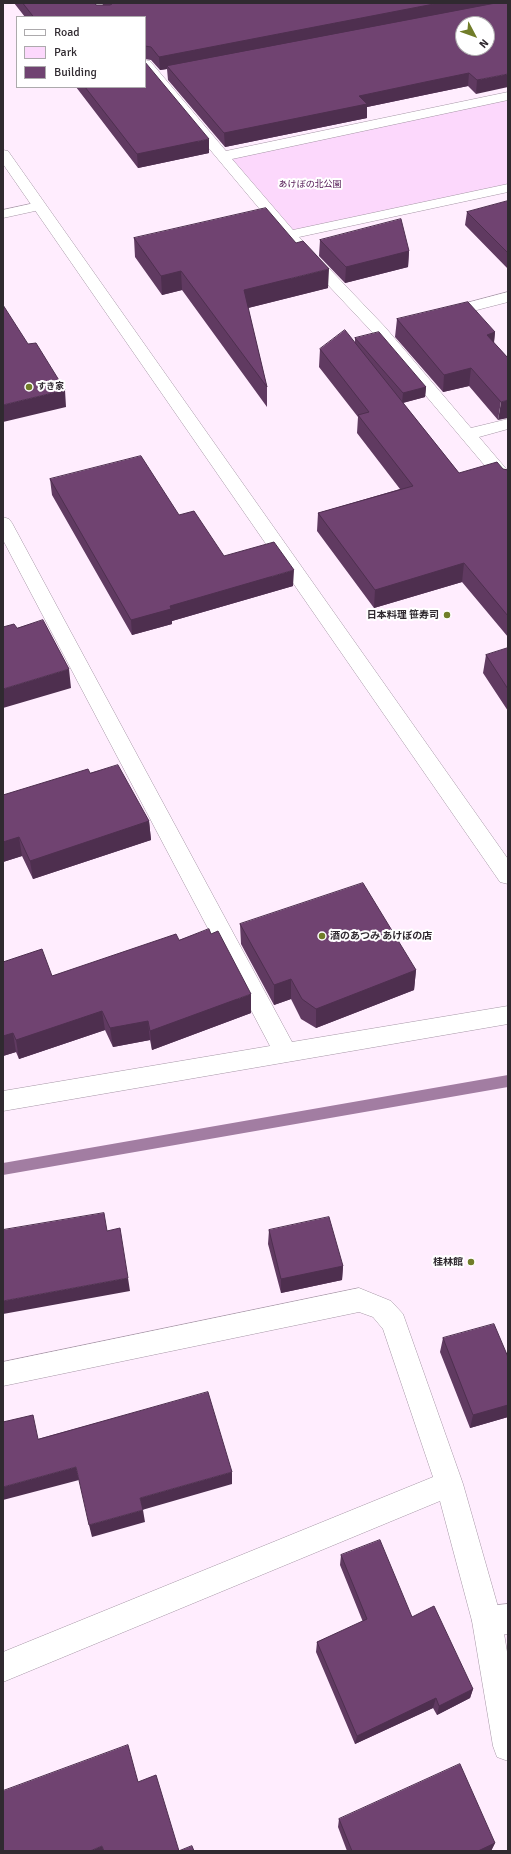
<!DOCTYPE html>
<meta charset="utf-8">
<style>
body{margin:0}
#map{position:relative;width:511px;height:1854px;overflow:hidden;background:#ffedfe;font-family:Signika,sans-serif}
canvas{display:block}
.frame{position:absolute;inset:0;border:4px solid #302a30;pointer-events:none}
.legend{position:absolute;left:16px;top:16px;width:130px;height:72px;box-sizing:border-box;background:#fff;border:1px solid #acaaac;margin:0;padding:5px 7px;list-style:none;font-size:12px;color:#302a30}
.legend li{display:flex;align-items:center;gap:8px;height:20px}
.legend b{width:20px;border:1px solid #acaaac}
.north{position:absolute;left:455px;top:16px;width:40px;height:40px;box-sizing:border-box;background:#fff;border:1px solid #acaaac;border-radius:50%;rotate:131deg;font-size:11px;font-weight:700;line-height:16px;text-align:center;color:#302a30}
.north::after{content:'';display:block;margin:auto;width:14px;height:18px;background:#717d29;clip-path:polygon(50% 0,100% 100%,50% 72%,0 100%)}
</style>
<div id="map">
<canvas width="511" height="1854"></canvas>
<div class="frame"></div>
<ul class="legend">
<li><b style="height:5px;background:#fff"></b>Road</li>
<li><b style="height:11px;background:#fcd8fc"></b>Park</li>
<li><b style="height:11px;background:#704371"></b>Building</li>
</ul>
<div class="north">N</div>
</div>
<script>
const ctx = document.querySelector('canvas').getContext('2d');
ctx.lineJoin = 'round';
function fillPath(path, color) { ctx.fillStyle = color; ctx.fill(path, 'evenodd'); }
function stroke(path, color, width, dash) { ctx.strokeStyle = color; ctx.lineWidth = width; ctx.lineCap = dash ? 'butt' : 'round'; ctx.setLineDash(dash || []); ctx.stroke(path); }
function drawText(font, color, halo, rows, align = 'center') {
  ctx.font = font + ' Signika,"Noto Sans JP",sans-serif'; ctx.lineWidth = 4; ctx.setLineDash([]); ctx.textBaseline = 'middle'; ctx.strokeStyle = halo; ctx.fillStyle = color; for (const [text, x, y, turn = 0] of rows) {
    ctx.save(); ctx.translate(x, y); ctx.rotate((+turn || 0) * Math.PI / 180); ctx.textAlign = isNaN(turn) ? turn : align; if (halo) ctx.strokeText(text, 0, 0); ctx.fillText(text, 0, 0); ctx.restore();
  }
}
const green = new Path2D(`
 M508,96V188L289,235L224,156Z`);
const stream = new Path2D(`
 M508,1075V1087L3,1175V1163Z`);
const lane = new Path2D(`
 M508,1604V1634L487,1636L477,1631L472,1621L477,1611L487,1606Z`);
const street = new Path2D(`
 M90,3H115L113,6L95,9L91,8L89,5Z
 M145,60L150,61L226,151L508,92V100L232,159L293,230L508,184V192L299,237L385,327L471,428L508,419V429L479,437L508,471V487L502,486L373,333L284,238L145,72Z
 M39,202L44,203L46,206L44,209L3,218V210Z
 M508,292V302L442,319L436,317L434,314L436,311Z
 M3,517L9,519L12,523L292,1042L508,1006V1024L3,1111V1091L270,1046L3,540Z
 M359,1288L391,1301L403,1314L463,1484L502,1621L508,1658V1761L497,1757L493,1746L472,1621L440,1501L3,1682V1652L433,1477L383,1329L373,1317L359,1312L3,1386V1362Z`);
const secondary = new Path2D(`
 M3,150L8,151L508,859V884L500,882L3,164Z`);
const wall = new Path2D(`
 M14,3H95L96,5H103L102,3H508L476,94L468,86L429,94L367,107V118L225,147L168,80L167,69L160,70L151,60L145,59V17H25Z
 M76,87H145L209,153L138,168Z
 M508,201V269L465,225L467,212Z
 M134,238L328,288L248,308L267,387V407L182,290L162,295L135,257Z
 M320,240L409,251L408,267L345,283L319,256Z
 M397,319L495,332L494,343L508,358L498,420L469,386L443,392L395,337Z
 M355,338L426,387L425,397L403,403L459,473L503,469L508,470V637L462,582L374,608L317,531L318,513L400,489L357,433L358,417L319,367L320,349L355,342Z
 M50,479L179,515L224,556L293,586L172,621V624L132,635L52,495Z
 M508,648V711L483,673L486,655Z
 M90,773L149,821L151,840L33,879L22,856L3,862V795Z
 M240,924L416,970L414,990L316,1028L301,1019L291,999L274,1005L241,944Z
 M179,940L251,1013L152,1050L150,1040L113,1047L105,1030L19,1059L16,1052L3,1056V962L52,976Z
 M269,1230L343,1266L342,1280L281,1293L268,1244Z
 M443,1338L508,1357V1417L470,1428L440,1352Z
 M341,1555L412,1617L473,1689L470,1698L437,1715L433,1708L355,1744L316,1652L317,1642L363,1622L340,1565Z
 M339,1819L495,1843L491,1851H347L338,1827Z`);
const shadedWall = new Path2D(`
 M439,3H505L167,66V69L160,70L159,57Z
 M469,73L468,86L367,107V118L225,147L224,133L359,96Z
 M508,74V87L476,94L477,80Z
 M209,139V153L138,168L137,154Z
 M409,251L408,267L345,283L346,267Z
 M329,269L328,288L244,309V290Z
 M181,271L182,290L162,295L161,276Z
 M495,332L493,350L487,335Z
 M471,368L469,386L443,392L444,375Z
 M426,387L425,397L402,403L403,393Z
 M65,390L66,407L3,422V405Z
 M508,400V418L498,420L501,402Z
 M464,563L462,582L374,608L375,590Z
 M294,570L293,586L172,621V624L132,635L131,620L170,606Z
 M69,669L71,688L3,708V689Z
 M149,821L151,840L33,879L30,861Z
 M19,837L22,856L3,862V842Z
 M416,970L414,990L316,1028V1009Z
 M291,979V999L274,1005V985Z
 M251,994V1013L152,1050L150,1031Z
 M102,1011L105,1030L19,1059L16,1040Z
 M148,1021L150,1040L113,1047L110,1028Z
 M13,1033L16,1052L3,1056V1036Z
 M343,1266L342,1280L281,1293V1279Z
 M128,1278L130,1291L3,1314V1301Z
 M508,1405V1417L470,1428L473,1415Z
 M76,1467L79,1480L3,1500V1487Z
 M232,1472V1484L142,1510L140,1498Z
 M143,1510L145,1522L92,1537L89,1525Z
 M473,1689L470,1698L437,1715L439,1706Z
 M436,1698L433,1708L355,1744L357,1736Z
 M495,1843L491,1851H478Z
 M102,1846L104,1851H90Z`);
const building = new Path2D(`
 M23,3H95L96,5H110L112,4L111,3H439L159,57L151,47L145,46V17H34Z
 M496,3H508V74L477,80L469,73L430,81L359,96L367,104L224,133L167,66ZM463,24H487V48H463Z
 M145,62L209,139L137,154L85,87H145Z
 M508,201V253L467,212Z
 M266,208L296,243L303,241L329,269L244,290L267,387L181,271L161,276L134,238Z
 M401,219L409,251L346,267L320,240Z
 M468,302L495,332L487,335L508,358V400L501,402L471,368L444,375L397,319Z
 M3,305L28,344L36,343L65,390L3,405Z
 M345,330L459,473L497,462L503,469L508,470V616L464,563L375,590L318,513L413,486L358,415L369,412L320,349Z
 M379,332L426,387L403,393L355,338Z
 M141,456L179,515L194,511L224,556L274,542L294,570L170,606L171,609L131,620L50,479Z
 M43,620L69,669L3,689V627L14,624L17,628Z
 M508,648V689L486,655Z
 M118,765L149,821L30,861L19,837L3,842V795L88,769L90,773Z
 M363,883L416,970L316,1009L302,999L291,979L274,985L240,924Z
 M209,929L211,934L218,931L251,994L150,1031L148,1021L110,1028L102,1011L16,1040L13,1033L3,1036V962L42,949L52,976L176,934L179,940Z
 M104,1213L107,1231L120,1228L128,1278L3,1301V1230Z
 M329,1217L343,1266L281,1279L269,1230Z
 M494,1324L508,1357V1405L473,1415L443,1338Z
 M208,1392L232,1472L140,1498L143,1510L89,1525L76,1467L3,1487V1422L33,1415L38,1439Z
 M380,1540L412,1617L434,1606L473,1689L439,1706L436,1698L357,1736L317,1642L367,1619L341,1555Z
 M128,1745L138,1782L156,1775L179,1851H104L102,1846L90,1851H3V1791Z
 M460,1764L495,1843L478,1851H352L339,1819Z
 M192,1846L194,1851H179Z`);
const markers = [
 [29,387,4,"#717d29"],
 [447,615,4,"#717d29"],
 [322,936,4,"#717d29"],
 [471,1262,4,"#717d29"]
];
const farParknames = [
 ["あけぼの北公園",310,185]
];
const farPoinames = [
 ["すき家",37,387]
];
const poiNames = [
 ["日本料理 笹寿司",439,615],
 ["酒のあつみ あけぼの店",330,936,"left"],
 ["桂林館",463,1262]
];
fillPath(green, '#fcd8fc');
fillPath(stream, '#a27da2');
stroke(lane, '#a696a6', 1);
stroke(street, '#a696a6', 1);
stroke(secondary, '#a696a6', 1);
fillPath(lane, '#fff');
fillPath(street, '#fff');
fillPath(secondary, '#fff');
fillPath(wall, '#603a61');
fillPath(shadedWall, '#4e2f4f');
fillPath(building, '#704371');
stroke(building, '#4e2f4f', 1);
for (const [x, y, r, color] of markers) { const dot = new Path2D(); dot.arc(x, y, r, 0, 2 * Math.PI); ctx.fillStyle = color; ctx.fill(dot); stroke(dot, '#fff', 1.5); }
drawText('9px', '#4f1351', '#fff', farParknames);
drawText('bold 9px', '#302a30', '#fff', farPoinames, 'left');
drawText('bold 10px', '#302a30', '#fff', poiNames, 'right');
</script>
